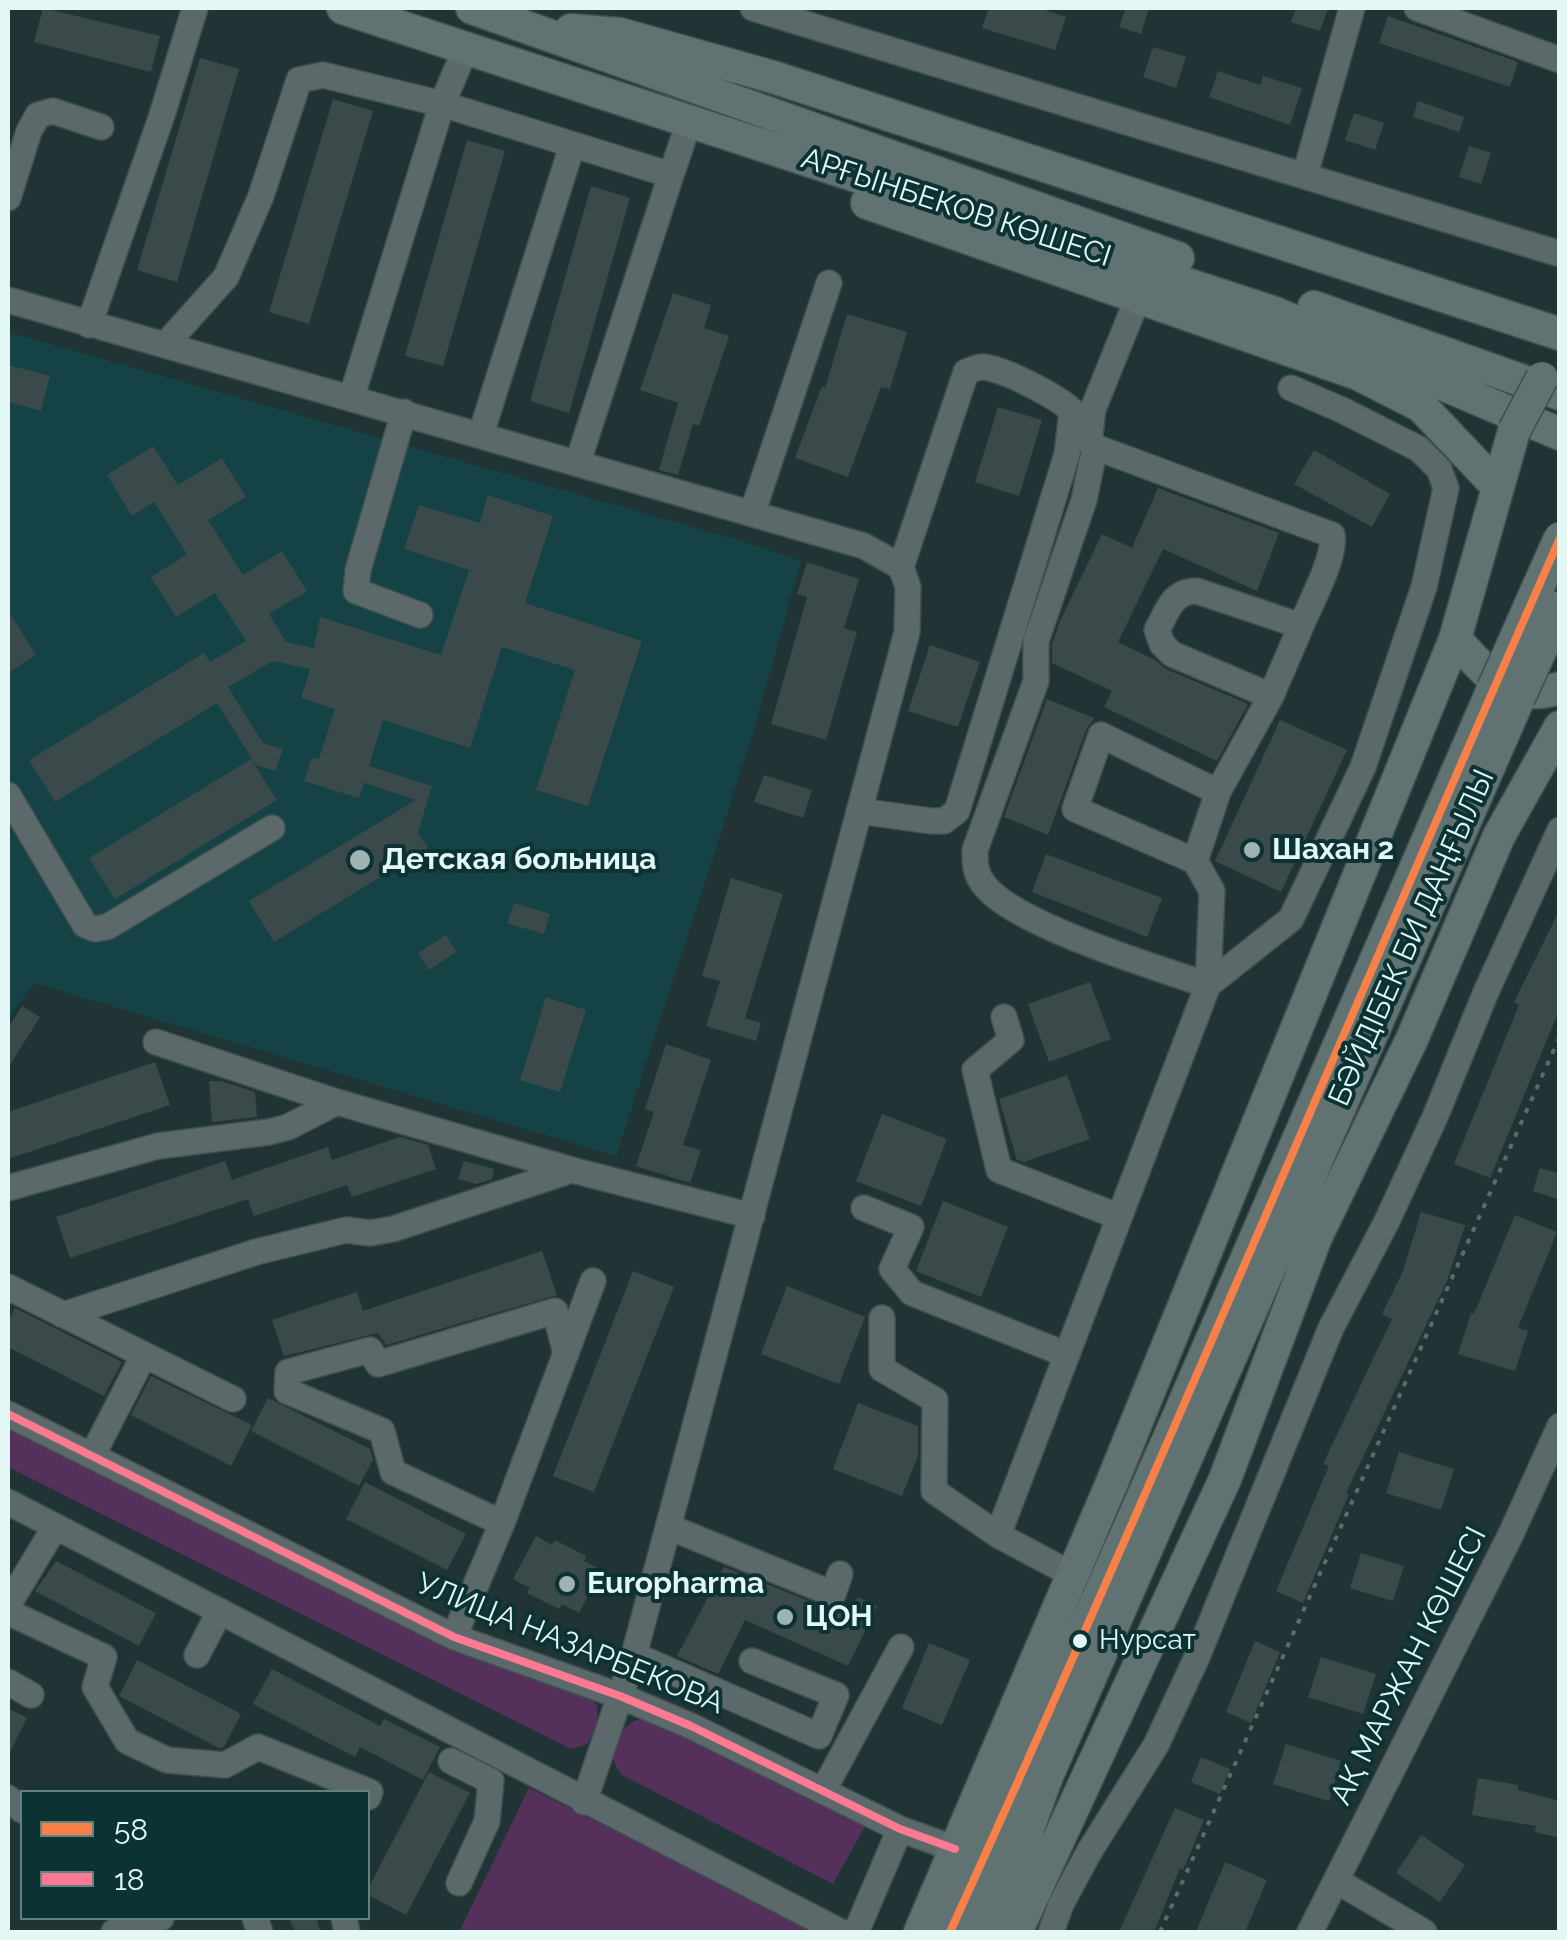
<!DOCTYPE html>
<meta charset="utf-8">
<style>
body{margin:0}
#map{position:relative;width:1567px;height:1940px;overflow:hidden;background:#203435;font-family:Raleway,sans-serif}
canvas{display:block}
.frame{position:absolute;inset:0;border:10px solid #e3f7f7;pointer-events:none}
.legend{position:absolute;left:20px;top:1790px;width:350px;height:130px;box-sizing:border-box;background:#0c3233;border:2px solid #628181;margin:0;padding:12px 18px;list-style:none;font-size:30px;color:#e3f7f7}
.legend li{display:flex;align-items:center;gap:20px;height:50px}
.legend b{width:50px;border:2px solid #628181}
</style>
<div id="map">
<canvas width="1567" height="1940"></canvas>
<div class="frame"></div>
<ul class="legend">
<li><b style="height:12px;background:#f78048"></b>58</li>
<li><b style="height:12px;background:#fe7a93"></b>18</li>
</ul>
</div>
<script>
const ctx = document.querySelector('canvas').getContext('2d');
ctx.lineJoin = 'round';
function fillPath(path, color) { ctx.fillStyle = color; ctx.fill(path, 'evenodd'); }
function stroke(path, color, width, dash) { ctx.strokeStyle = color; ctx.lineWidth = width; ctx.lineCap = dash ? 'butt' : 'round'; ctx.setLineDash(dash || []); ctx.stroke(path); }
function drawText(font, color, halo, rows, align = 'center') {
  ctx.font = font + ' Raleway,sans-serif'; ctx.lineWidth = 8; ctx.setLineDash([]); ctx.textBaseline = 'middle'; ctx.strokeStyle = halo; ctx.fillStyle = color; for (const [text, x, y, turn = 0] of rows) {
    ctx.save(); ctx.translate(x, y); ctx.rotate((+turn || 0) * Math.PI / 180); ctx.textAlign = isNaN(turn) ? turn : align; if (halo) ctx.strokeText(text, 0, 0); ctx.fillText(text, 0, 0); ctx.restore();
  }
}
const built = new Path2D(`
 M8,332L735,539L801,561L752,737L616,1156L34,983L8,1020Z`);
const green = new Path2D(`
 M8,1401L590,1697L597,1705L598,1723L587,1744L571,1749L8,1467Z
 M644,1718L871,1815L833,1884L622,1775C602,1752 617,1724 644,1718Z
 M529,1788L818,1932H459Z`);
const building = new Path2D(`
 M43,8L160,36L151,72L34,42Z
 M989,8H1038L1066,17L1055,50L982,28Z
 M1126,8H1149L1141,34L1119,27Z
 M1296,8H1328L1320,31L1291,22Z
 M1388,16L1518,62L1510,87L1379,43Z
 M1153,47L1186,57L1176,88L1143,77Z
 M200,58L239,69L177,282L137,270Z
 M1218,71L1260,85L1263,76L1302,88L1290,125L1209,97Z
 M333,99L373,111L309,324L269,312Z
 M1418,101L1464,117L1459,132L1413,117Z
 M1354,113L1384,123L1375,150L1345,140Z
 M467,140L505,151L443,366L405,356Z
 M1469,146L1491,153L1481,184L1459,177Z
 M591,186L630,198L569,413L530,401Z
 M673,293L711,305L704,328L729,336L699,426L693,424L678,475L659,470L678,403L640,390Z
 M847,314L907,332L890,389L881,387L848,477L795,458L822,386L825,388Z
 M8,365L50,376L41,411L8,402Z
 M998,407L1042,420L1019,496L975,482Z
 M153,446L178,485L222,458L246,497L208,520L243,575L282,551L307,591L269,614L286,642L314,648L320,617L441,655L469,570L404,549L419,505L480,523L488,495L553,516L525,603L642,641L588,806L536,790L575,670L502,647L470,748L383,720L369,766L432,786L418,832L428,848L274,942L249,901L416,800L364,783L359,798L304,781L312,757L319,759L335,709L301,698L310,669L273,661L228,687L263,743L283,749L275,771L256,765L217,703L55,802L29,760L204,653L210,662L246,641L215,593L176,617L151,577L187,554L154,502L132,516L107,475Z
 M1314,450L1390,494L1372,527L1294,484Z
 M1158,488L1279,533L1257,591L1163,549L1118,642L1155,660L1166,669L1248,704L1217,761L1104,707L1112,691L1052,663V644L1060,621L1102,534L1132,548Z
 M807,562L859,579L844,628L857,632L826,740L771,724L807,597L797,594Z
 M8,610L36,655L8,673Z
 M930,645L980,662L958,727L908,711Z
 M1047,699L1094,718L1086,730L1048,835L1004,817Z
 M1280,720L1347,750L1281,892L1215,861Z
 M251,759L277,800L115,899L89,858Z
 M764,775L812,790L803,818L754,802Z
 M1046,854L1162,898L1147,937L1032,892Z
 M731,878L783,894L745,1018L761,1023L756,1041L706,1026L720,981L702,976Z
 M514,903L550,914L544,934L507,923Z
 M1560,909V1008L1490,1178L1454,1164L1519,1005L1514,1002Z
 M446,935L456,952L429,970L418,953Z
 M1090,982L1111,1039L1049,1062L1028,1004Z
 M546,997L586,1010L560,1092L520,1080Z
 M22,1006L40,1017L8,1068V1028Z
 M666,1044L711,1060L683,1145L701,1150L690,1183L636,1166L654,1112L645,1109Z
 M155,1062L170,1105L8,1159V1112Z
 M1067,1075L1090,1139L1024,1162L1017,1160L999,1099Z
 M209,1081H221L255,1092L257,1117L212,1122Z
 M882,1114L947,1139L921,1206L856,1181Z
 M400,1137L428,1145L436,1169L352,1197L347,1185L254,1216L248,1199L70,1258L56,1217L225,1161L232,1180L328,1147L332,1160Z
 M464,1161L494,1169L492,1179L476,1184L458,1179Z
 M1540,1168L1560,1174V1200L1533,1191Z
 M943,1201L1008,1227L981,1297L916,1271Z
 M1421,1212L1465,1225L1447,1281L1346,1493L1349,1494L1303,1603L1276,1591L1329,1466L1323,1464L1392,1319L1382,1314L1403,1271Z
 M1515,1215L1557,1232L1518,1328L1528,1331L1515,1371L1458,1354L1471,1313L1474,1314Z
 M542,1251L557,1295L386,1345L378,1333L284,1356L272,1320L357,1292L363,1311Z
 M633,1271L674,1287L594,1492L553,1476Z
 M787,1286L865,1317L839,1384L761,1354Z
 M15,1308L122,1362L104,1396L8,1347V1322Z
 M151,1376L252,1425L231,1466L131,1415Z
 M268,1398L370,1449L373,1460L359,1486L251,1431Z
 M858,1403L918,1426V1456L902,1496L833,1469Z
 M1399,1452L1454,1469L1441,1510L1386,1493Z
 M365,1482L466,1534L447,1570L346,1519Z
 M536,1536L552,1545L555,1540L586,1556L584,1561L601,1570L579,1613L562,1604L559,1609L527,1593L530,1588L513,1579Z
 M1361,1553L1404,1566L1393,1601L1350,1588Z
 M56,1561L156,1613L139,1646L35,1591Z
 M724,1567L846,1616L858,1597L877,1606L848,1666L745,1620L718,1674L677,1656Z
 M1255,1641L1280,1652L1251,1723L1226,1712Z
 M929,1643L970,1660L942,1725L902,1708Z
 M1321,1657L1376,1674L1363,1714L1308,1697Z
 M137,1660L241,1714L224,1747L219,1748L119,1696Z
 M272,1669L380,1726L384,1719L440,1747L423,1780L360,1747L355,1757L253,1704Z
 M8,1708L27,1718L8,1756Z
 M1286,1744L1341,1761L1329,1801L1273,1784Z
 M1201,1757L1230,1769L1220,1794L1191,1782Z
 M429,1772L470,1793L406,1915L368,1895V1889Z
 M1478,1778L1518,1785V1790L1560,1801V1838L1535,1832L1536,1826L1472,1815Z
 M1175,1808L1204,1820L1183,1870L1180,1868L1154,1932H1119Z
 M1421,1835L1465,1865L1440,1902L1396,1873Z
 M1225,1862L1267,1880L1245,1932H1196Z
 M289,1918H316L321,1932H295Z`);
const path = new Path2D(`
 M1160,1932L1560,1036`);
const minor = new Path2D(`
 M753,8L1557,253
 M1417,8L1560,60
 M671,175L683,140
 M1305,175L1352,8
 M8,198L29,131L38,115L53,111L101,127
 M1139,295L1093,409L1089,442L1095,447L1332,535C1336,557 1310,604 1301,626
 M8,300L864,546L901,567L908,587L907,632L634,1655L584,1802
 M89,325L162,115L195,8
 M165,345L226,277L261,196L299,80L323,75L442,104L671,175L578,462
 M352,396L442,104L466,48
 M404,412L358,570L356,591L420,615
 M481,434L572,146
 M1095,447L1084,500L1036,641V681L975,850C975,865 975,874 985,886C1016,925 1157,968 1208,985L1291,919L1363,767L1424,587L1446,488L1439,469L1419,449L1342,410L1291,388
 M752,514L829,283
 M8,795L85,925L95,929L107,927L272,828
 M859,811L931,821H944L957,811L1067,454L1072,411C1060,398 999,366 982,367C977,367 971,370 966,372L901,567
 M1195,861L1218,792
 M1004,1017L1011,1040L975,1070L999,1170L1117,1216
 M156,1042L337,1102L572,1170
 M8,1188L158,1146L269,1132L288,1127L337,1102
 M864,1208L911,1227L892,1269L912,1293L1065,1354
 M8,1287L233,1399
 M63,1315L256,1252L346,1230L370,1233L393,1229L572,1170L752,1216
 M882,1318V1369L935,1400L934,1491L998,1535L1071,1574
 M8,1414L454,1637L620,1696L691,1726L900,1829L955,1849
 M92,1456L144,1355
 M8,1502L841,1932
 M502,1523L393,1472L382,1431L287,1391L288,1372L370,1350L378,1364L555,1311L566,1354
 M669,1527L833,1594L840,1574
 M998,1535L1208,985L1212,891L1195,861L1075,809L1101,735L1218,792L1271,696L1172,654L1162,644L1157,630C1168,610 1172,591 1197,591L1301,626L1271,696
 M8,1605L55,1527
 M8,1612L104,1657L95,1687L127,1741L167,1760L225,1765L258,1747L370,1792L368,1797
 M454,1637L502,1523L593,1281
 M197,1655L220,1611
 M634,1655L819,1736L836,1695L752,1661
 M8,1682L31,1695
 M451,1761L491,1781L487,1821L459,1883
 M823,1791L901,1647
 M8,1798L22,1810
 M1337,1881L1424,1932
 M255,1918L260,1932
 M344,1918L347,1932
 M114,1932L161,1918
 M856,1932L900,1829
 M1051,1932L1061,1904L1089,1852L1156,1745L1197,1657L1331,1328L1387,1221L1435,1117L1486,992L1560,830
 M1310,1932L1511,1534L1560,1426`);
const major = new Path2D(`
 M343,8L1275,313L1560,434
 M472,8L1178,258
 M571,30L620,34L773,77L1560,334
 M867,203L1358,374L1421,406L1497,486
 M1314,307L1560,394
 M1514,431L1455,639C1487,673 1508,704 1560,688
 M920,1932L1111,1485L1455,639
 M950,1932L1173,1429L1493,689
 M983,1932L1026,1834L1047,1776L1519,698
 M1016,1932L1225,1479L1316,1237L1412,1039L1499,836L1560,727`);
const majorBridge = new Path2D(`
 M1514,431L1542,378
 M1493,689L1560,538
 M1519,698L1560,607`);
const bus1 = new Path2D(`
 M950,1932C1160,1471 1355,1002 1560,538`);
const bus2 = new Path2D(`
 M8,1414L454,1637L620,1696L691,1726L900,1829L955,1849`);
const markers = [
 [1252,850,10,"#9fb3b3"],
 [360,860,12,"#9fb3b3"],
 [567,1584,10,"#9fb3b3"],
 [785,1617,10,"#9fb3b3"],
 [1080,1641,9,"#e3f7f7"]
];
const busNames = [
 ["Нурсат",1099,1641]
];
const streetNames = [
 ["АРҒЫНБЕКОВ КӨШЕСІ",956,208,18],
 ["БӘЙДІБЕК БИ ДАҢҒЫЛЫ",1412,938,-66],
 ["УЛИЦА НАЗАРБЕКОВА",570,1644,22],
 ["АҚ МАРЖАН КӨШЕСІ",1409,1666,-63]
];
const poiNames = [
 ["Шахан 2",1272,850],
 ["Детская больница",382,860],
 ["Europharma",587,1584],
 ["ЦОН",805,1617]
];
fillPath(built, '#154244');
fillPath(green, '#55305a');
fillPath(building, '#3a4a4b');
stroke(minor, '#3e4f4f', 28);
stroke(major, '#3e4f4f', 35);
stroke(path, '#5d6b6c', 4, [5, 8]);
stroke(minor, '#5b696a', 25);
stroke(major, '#607272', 32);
stroke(majorBridge, '#3e4f4f', 35, []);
stroke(majorBridge, '#607272', 32);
stroke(bus1, '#f78048', 8);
stroke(bus2, '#fe7a93', 8);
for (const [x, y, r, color] of markers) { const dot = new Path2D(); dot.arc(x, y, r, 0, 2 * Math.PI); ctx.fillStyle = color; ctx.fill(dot); stroke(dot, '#0c3233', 4); }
drawText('28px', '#e3f7f7', '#0c3233', busNames, 'left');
drawText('30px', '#e3f7f7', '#0c3233', streetNames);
drawText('bold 30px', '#e3f7f7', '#0c3233', poiNames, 'left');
</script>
